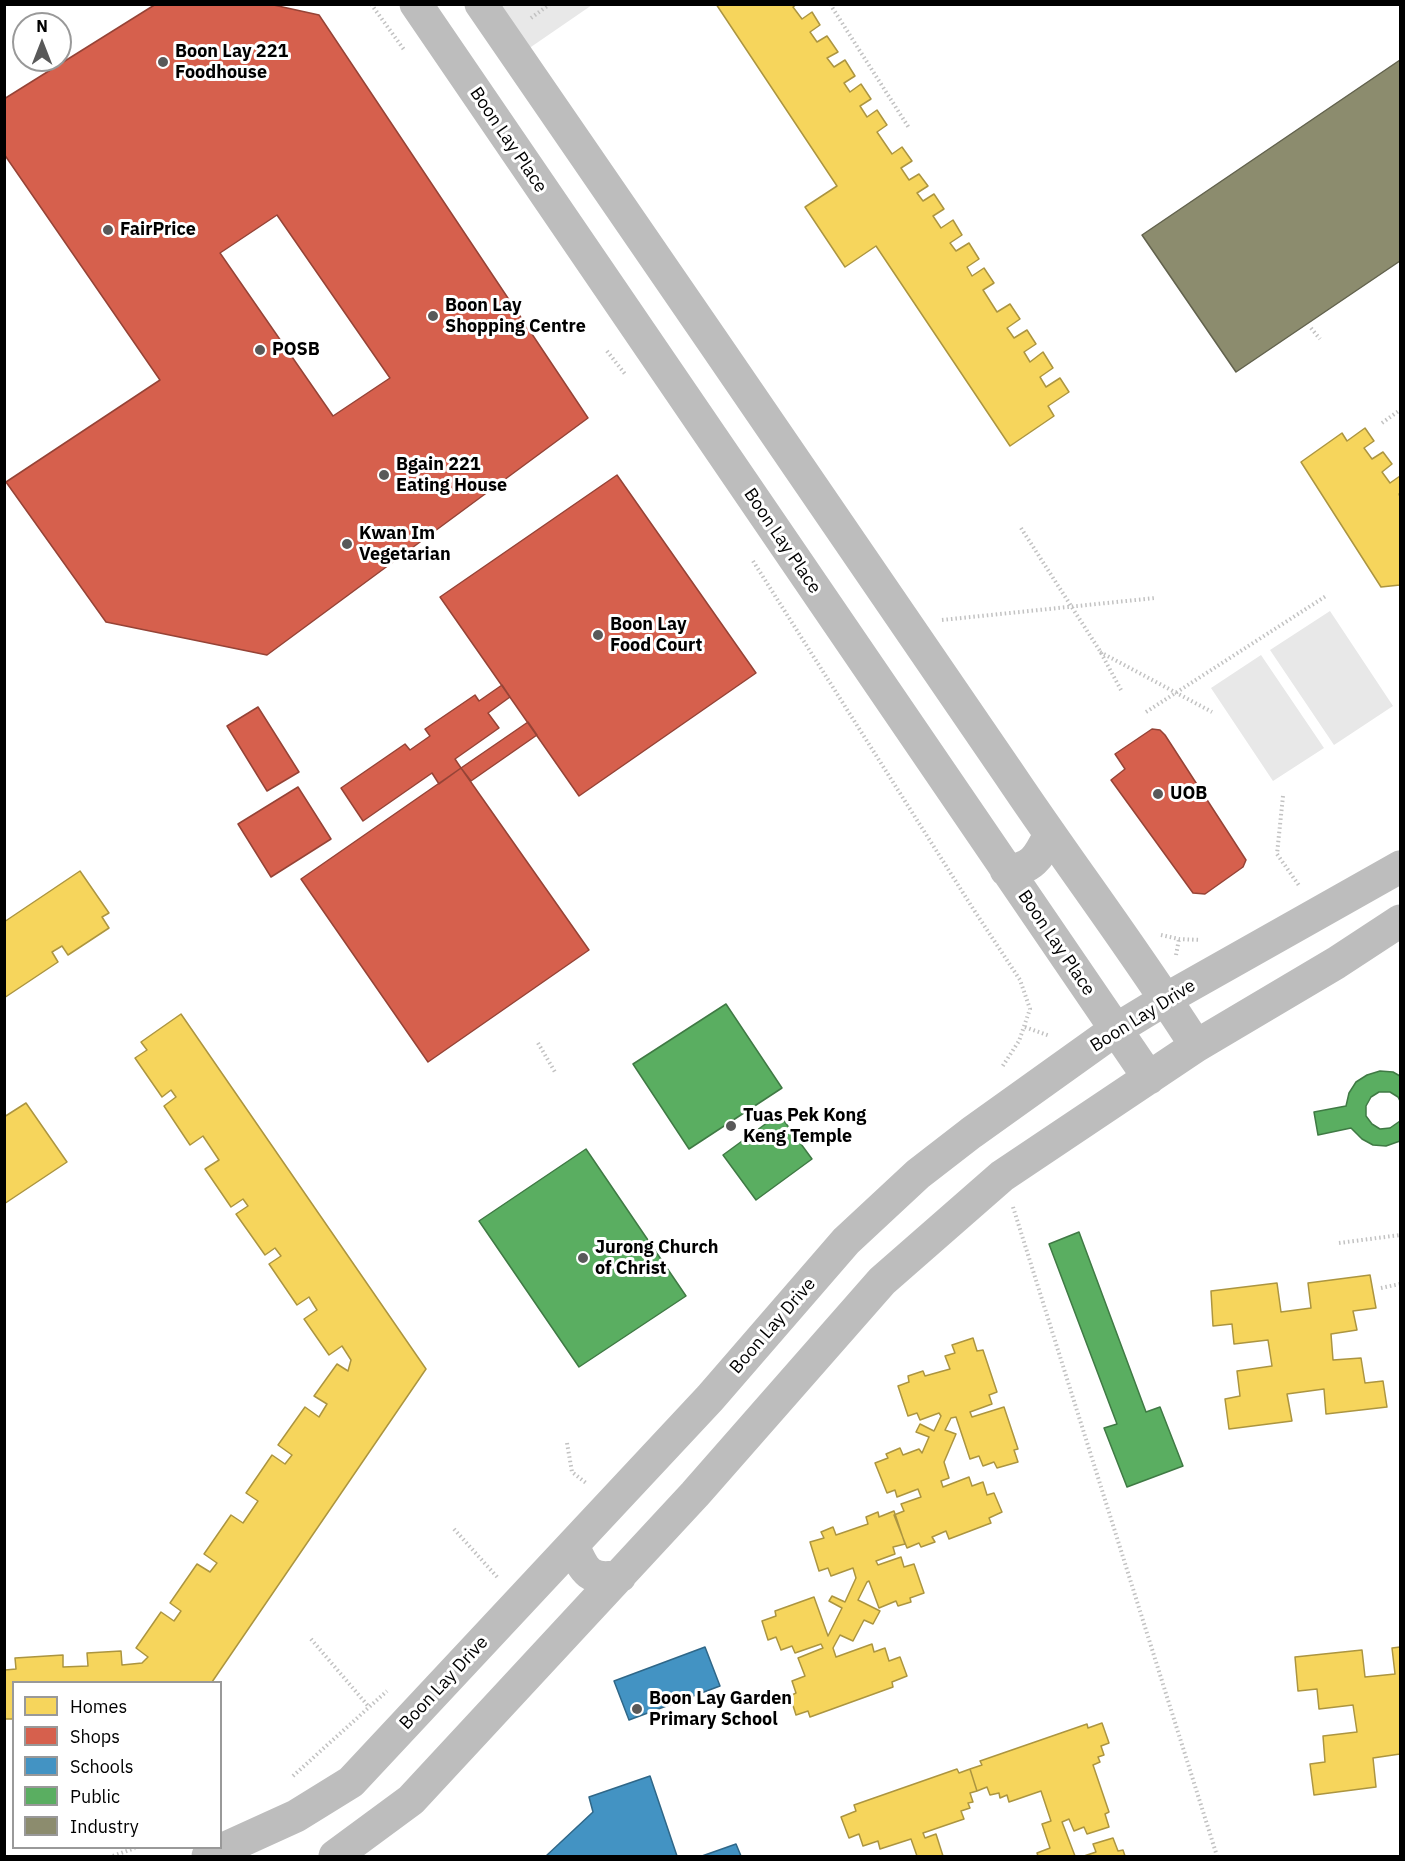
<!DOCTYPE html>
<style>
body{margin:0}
#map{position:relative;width:1405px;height:1861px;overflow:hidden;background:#fff;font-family:"IBM Plex Sans",sans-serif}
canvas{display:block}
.frame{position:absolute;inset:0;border:6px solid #000;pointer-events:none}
.legend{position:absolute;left:12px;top:1681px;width:210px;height:168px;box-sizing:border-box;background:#fff;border:2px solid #999;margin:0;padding:8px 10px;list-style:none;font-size:18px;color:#000}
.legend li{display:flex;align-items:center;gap:12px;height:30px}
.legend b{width:30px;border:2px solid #999}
.north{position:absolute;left:12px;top:12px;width:60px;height:60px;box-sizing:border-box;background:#fff;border:2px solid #999;border-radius:50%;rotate:0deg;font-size:16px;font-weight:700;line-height:24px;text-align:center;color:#000}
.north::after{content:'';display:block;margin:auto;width:21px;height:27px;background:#595959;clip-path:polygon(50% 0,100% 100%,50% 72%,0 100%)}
</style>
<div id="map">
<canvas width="1405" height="1861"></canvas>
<div class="frame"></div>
<ul class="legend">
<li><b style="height:16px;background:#f6d55c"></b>Homes</li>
<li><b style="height:16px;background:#d6604d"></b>Shops</li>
<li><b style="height:16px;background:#4393c3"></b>Schools</li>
<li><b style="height:16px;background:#5aae61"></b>Public</li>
<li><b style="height:16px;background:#8c8c6e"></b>Industry</li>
</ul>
<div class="north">N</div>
</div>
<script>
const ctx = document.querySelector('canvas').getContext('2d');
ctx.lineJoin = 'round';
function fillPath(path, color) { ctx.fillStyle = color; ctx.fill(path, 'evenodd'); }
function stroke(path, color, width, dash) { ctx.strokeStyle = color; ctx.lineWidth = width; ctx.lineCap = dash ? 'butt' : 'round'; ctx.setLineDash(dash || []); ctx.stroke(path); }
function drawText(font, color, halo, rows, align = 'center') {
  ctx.font = font + ' "IBM Plex Sans",sans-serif'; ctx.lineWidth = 6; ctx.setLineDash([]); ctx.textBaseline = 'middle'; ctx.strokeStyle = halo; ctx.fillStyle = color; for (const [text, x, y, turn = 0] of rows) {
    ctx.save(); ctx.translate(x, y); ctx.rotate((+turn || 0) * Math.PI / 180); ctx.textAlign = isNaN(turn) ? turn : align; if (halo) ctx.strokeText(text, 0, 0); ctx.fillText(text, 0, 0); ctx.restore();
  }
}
const green = new Path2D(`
 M499,5H592L528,49Z
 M1330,611L1393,706L1334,745L1270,650Z
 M1261,655L1324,748L1273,781L1211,688Z`);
const homes = new Path2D(`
 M716,4H797L793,7L802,19L812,12L820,25L810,32L817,42L827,36L838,52L827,58L834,67L845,60L855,76L844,83L850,92L861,84L871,99L860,106L867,117L877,110L887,125L877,132L892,154L902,147L912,161L901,168L909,180L919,174L928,186L917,193L923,201L934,194L944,209L933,216L941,228L953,220L962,235L950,243L956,251L969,243L979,259L967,267L972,276L984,268L994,283L983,290L997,312L1010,304L1020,319L1007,328L1014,338L1027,330L1036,344L1024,352L1030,362L1043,352L1053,368L1040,377L1046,387L1060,378L1069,392L1048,406L1054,416L1010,446L876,246L845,267L805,207L837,186Z
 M1365,428L1374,441L1364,448L1372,459L1383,452L1392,464L1382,472L1390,483L1400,476V493L1399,494L1400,497V585L1381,587L1301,462L1342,433L1347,441Z
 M80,871L109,913L102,917L109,928L68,955L62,946L52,952L58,962L4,998V922Z
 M181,1014L426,1369L212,1682H14V1719H4V1665L5,1670L16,1669L15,1658L63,1655V1667L88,1666L87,1653L121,1651L122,1665L142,1663L148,1657L136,1648L161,1612L174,1621L181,1611L170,1603L197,1564L210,1572L217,1563L204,1554L231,1515L243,1523L258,1501L246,1493L272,1455L285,1464L292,1455L278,1445L305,1407L319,1417L327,1404L314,1396L337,1364L348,1371L351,1360L342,1346L329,1355L304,1319L317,1310L309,1297L297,1305L269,1264L281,1256L275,1248L265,1255L236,1214L248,1206L243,1199L231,1207L205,1169L219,1160L203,1136L190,1145L164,1106L176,1097L171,1090L162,1097L135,1058L147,1050L141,1042Z
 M26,1103L67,1162L4,1204V1117Z
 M1370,1275L1376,1308L1353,1311L1357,1330L1331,1334L1333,1360L1361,1358L1365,1383L1383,1381L1387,1407L1326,1414L1324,1389L1287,1394L1292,1421L1229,1429L1225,1399L1240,1396L1237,1371L1272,1366L1268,1340L1234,1344L1232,1324L1213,1326L1211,1291L1277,1283L1281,1312L1311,1308L1308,1283Z
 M973,1338L977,1351L983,1350L997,1392L989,1395L992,1404L970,1412L972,1417L1004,1407L1018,1449L1014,1450L1018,1462L997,1468L994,1462L983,1466L979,1456L970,1459L956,1417L951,1418L945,1430L956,1434L944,1462L949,1478L941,1481L943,1487L969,1477L972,1486L983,1482L987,1495L994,1493L1002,1512L989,1518L991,1523L949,1539L946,1531L932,1537L935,1542L921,1547L919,1543L907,1548L894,1515L904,1511L901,1504L921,1497L918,1489L897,1497L895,1490L887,1493L875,1463L888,1458L886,1454L900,1448L903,1455L919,1449L922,1453L929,1437L916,1432L920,1424L934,1431L941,1416L939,1413L920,1420L917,1413L908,1416L898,1386L909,1382L908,1376L923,1371L925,1376L950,1369L945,1356L955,1353L952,1345Z
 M894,1511L905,1544L893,1547L895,1554L876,1561L878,1565L901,1557L904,1567L914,1564L924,1593L910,1598L911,1602L898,1606L896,1601L879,1608L869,1581L867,1582L858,1600L880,1611L873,1624L864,1620L853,1641L840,1635L833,1648L836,1657L872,1644L874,1652L885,1648L889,1661L900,1657L907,1676L892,1682L893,1687L810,1717L808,1711L796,1715L790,1696L796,1693L792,1681L805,1676L798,1658L823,1648L821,1644L795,1653L792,1646L781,1650L776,1637L768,1640L762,1621L776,1616L775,1611L814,1597L828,1636L842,1608L829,1601L832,1596L845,1602L856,1578L853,1568L831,1576L828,1568L819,1571L810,1542L824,1538L821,1532L833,1527L836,1535L868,1524L866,1517L878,1512L879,1517Z
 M1400,1647V1754L1373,1758L1376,1787L1314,1795L1310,1764L1325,1762L1323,1736L1357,1732L1353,1705L1319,1709L1317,1689L1298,1691L1295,1657L1362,1650L1365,1677L1395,1674L1392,1648Z
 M1102,1723L1109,1743L1101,1746L1104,1755L1098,1757L1100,1762L1093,1765L1109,1812L1105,1814L1109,1827L1087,1834L1084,1827L1074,1831L1069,1819L1062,1822L1075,1856H1038L1037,1853L1050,1848L1042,1824L1051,1821L1041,1791L1009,1802L1007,1795L1000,1798L999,1793L990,1795L987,1787L977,1791L970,1769L982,1765L980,1761L1087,1724L1088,1728Z
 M957,1769L959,1773L970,1769L977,1791L970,1793L973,1802L968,1803L970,1808L961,1811L964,1819L923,1833L925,1838L936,1834L943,1856H917L911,1839L880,1849L878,1841L863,1846L859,1834L849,1838L841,1817L856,1811L854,1805Z
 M1113,1838L1118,1851L1123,1850L1125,1856H1084L1096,1852L1093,1844Z`);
const shops = new Path2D(`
 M156,4H269L319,15L588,418L267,655L106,622L6,482L160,380L4,154V99ZM277,215L390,378L333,416L220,253Z
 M617,475L756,673L579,796L440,597Z
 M502,685L510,697L488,713L499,728L455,759L461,768L439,784L432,773L363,821L341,788L405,744L410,750L430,736L425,729L475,695L479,701Z
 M258,707L299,772L267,791L227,726Z
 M528,722L537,735L471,781L461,768Z
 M1152,729L1160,730L1165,735L1246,860L1243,867L1205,894L1193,893L1111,780L1125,769L1115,754Z
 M461,768L589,950L428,1062L301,879Z
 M298,787L331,839L271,877L238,824Z`);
const schools = new Path2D(`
 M705,1647L720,1686L629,1720L614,1681Z
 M650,1776L677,1856H546L593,1812L589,1797Z
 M736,1844L741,1856H702Z`);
const public = new Path2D(`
 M726,1004L782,1088L689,1149L633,1064Z
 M1380,1071L1393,1072L1400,1076V1101L1398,1097L1390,1092H1379L1371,1097L1366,1106V1116L1372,1124L1380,1129L1390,1128L1400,1121V1141L1386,1146L1373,1145L1362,1139L1351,1128L1318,1135L1314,1112L1346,1106L1349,1093L1356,1082L1367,1075Z
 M779,1114L812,1159L756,1200L723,1155Z
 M586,1149L686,1296L579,1367L479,1221Z
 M1079,1232L1146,1412L1160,1407L1183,1466L1127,1487L1104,1428L1117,1424L1049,1244Z`);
const industry = new Path2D(`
 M1400,60V261L1236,372L1142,235Z`);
const path = new Path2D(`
 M371,4L405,51
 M830,4L909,128
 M531,18L550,4
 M1311,328L1320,339
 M607,351L625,374
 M1382,423L1400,410
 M1021,528L1100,651L1121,690
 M753,561L972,907L1020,980L1030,1009L1019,1041L1002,1067
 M942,620L1155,598
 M1100,652L1212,712
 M1146,712L1326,596
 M1283,796L1277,854L1300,887
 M1161,935L1179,939L1201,940
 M1176,955L1179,939
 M1025,1027L1050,1036
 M538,1043L555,1072
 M1013,1207L1217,1856
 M1339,1243L1400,1235
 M1381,1288L1400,1284
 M567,1443L572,1472L586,1483
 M454,1529L498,1578
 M311,1639L369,1707
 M293,1776L387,1691
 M113,1856L135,1848`);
const minor = new Path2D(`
 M416,4L1149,1078
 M481,4C657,261 834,516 1009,774C1070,865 1137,953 1196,1046
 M1006,870C1033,870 1039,856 1050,834
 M573,1545C584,1572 590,1582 620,1576
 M208,1856L296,1816L351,1782L710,1398L846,1241L918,1174L971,1133L1115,1030L1166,999L1400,867
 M335,1856L411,1800L695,1494L882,1281L1002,1176L1196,1046L1336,963L1400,921`);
const markers = [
 [163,62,6,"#595959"],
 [108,230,6,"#595959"],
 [433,316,6,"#595959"],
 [260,350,6,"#595959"],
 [384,475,6,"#595959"],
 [347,544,6,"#595959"],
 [598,635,6,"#595959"],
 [1158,794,6,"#595959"],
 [731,1126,6,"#595959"],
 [583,1258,6,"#595959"],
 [637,1709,6,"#595959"]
];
const poiNames = [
 ["Boon Lay 221",175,52],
 ["Foodhouse",175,73],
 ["FairPrice",120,230],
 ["Boon Lay",445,306],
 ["Shopping Centre",445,327],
 ["POSB",272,350],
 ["Bgain 221",396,465],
 ["Eating House",396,486],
 ["Kwan Im",359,534],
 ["Vegetarian",359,555],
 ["Boon Lay",610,625],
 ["Food Court",610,646],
 ["UOB",1170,794],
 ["Tuas Pek Kong",743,1116],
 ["Keng Temple",743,1137],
 ["Jurong Church",595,1248],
 ["of Christ",595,1269],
 ["Boon Lay Garden",649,1699],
 ["Primary School",649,1720]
];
const streetNames = [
 ["Boon Lay Place",508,140,56],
 ["Boon Lay Place",782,541,56],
 ["Boon Lay Place",1056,943,56],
 ["Boon Lay Drive",1143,1016,-32],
 ["Boon Lay Drive",773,1326,-49],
 ["Boon Lay Drive",444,1683,-47]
];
fillPath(green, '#e8e8e8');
fillPath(homes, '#f6d55c');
stroke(homes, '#ac9540', 1.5);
fillPath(shops, '#d6604d');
stroke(shops, '#964336', 1.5);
fillPath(schools, '#4393c3');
stroke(schools, '#2f6788', 1.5);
fillPath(public, '#5aae61');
stroke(public, '#3f7a44', 1.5);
fillPath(industry, '#8c8c6e');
stroke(industry, '#62624d', 1.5);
stroke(path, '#c2c2c2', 4, [1.5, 3]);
stroke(minor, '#bdbdbd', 33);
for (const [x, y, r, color] of markers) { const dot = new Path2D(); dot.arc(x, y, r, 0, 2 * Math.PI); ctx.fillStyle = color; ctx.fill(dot); stroke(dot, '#fff', 2); }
drawText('bold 18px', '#000', '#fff', poiNames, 'left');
drawText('18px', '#000', '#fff', streetNames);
</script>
